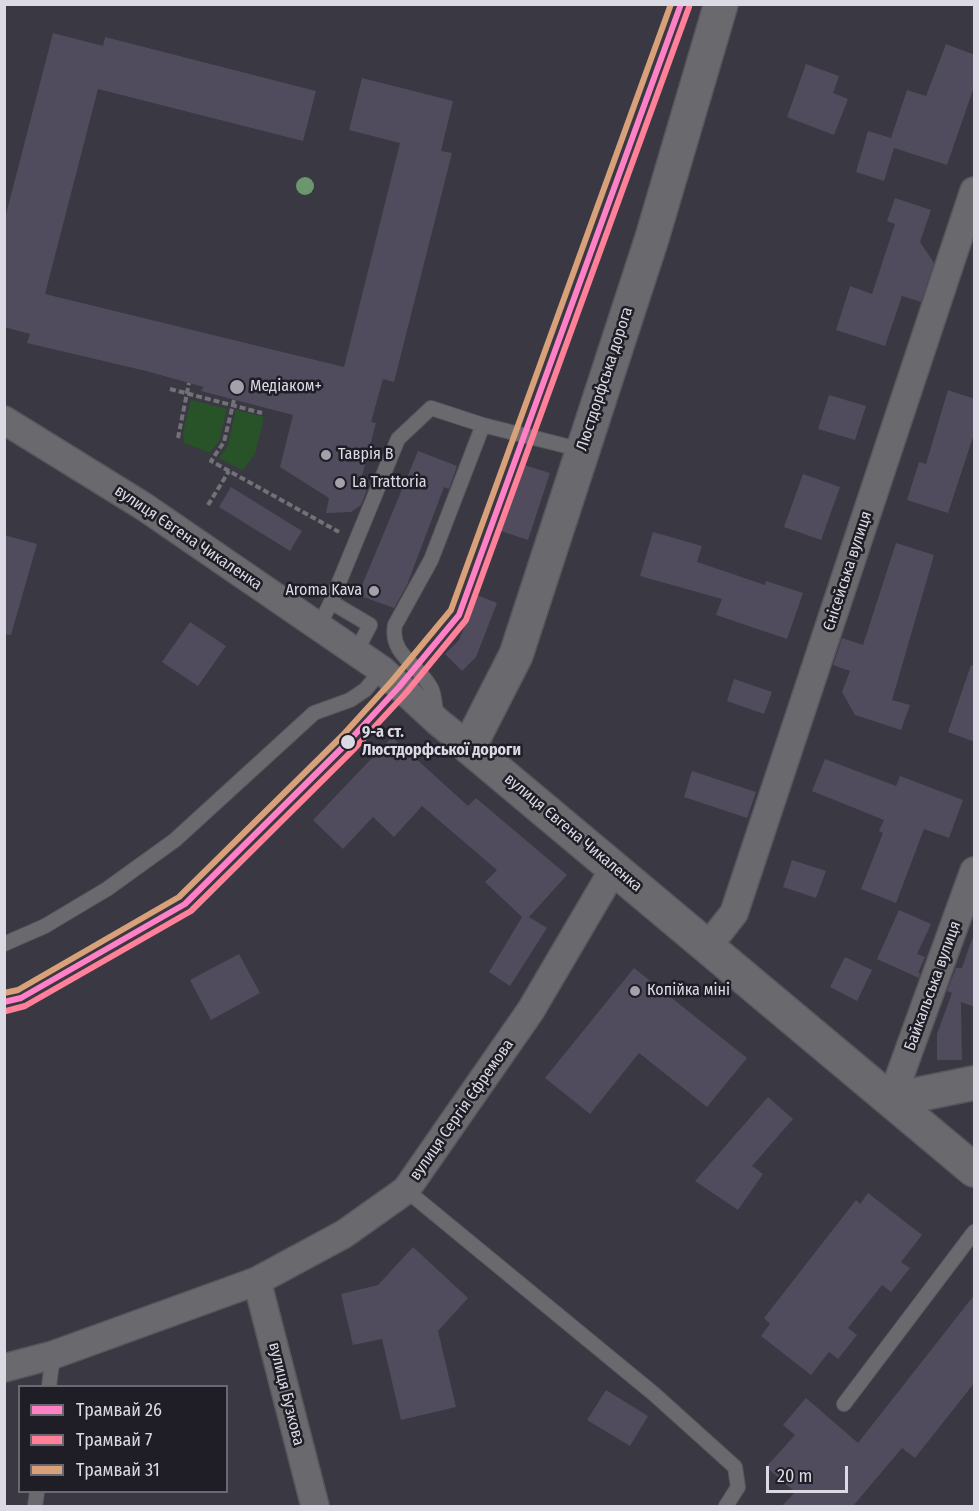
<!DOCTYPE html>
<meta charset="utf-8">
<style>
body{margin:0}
#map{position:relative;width:979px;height:1511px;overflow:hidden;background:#3a3842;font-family:"Fira Sans Condensed",sans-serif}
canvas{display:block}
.frame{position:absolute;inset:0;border:6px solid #dbdae4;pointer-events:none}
.legend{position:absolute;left:18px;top:1385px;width:210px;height:108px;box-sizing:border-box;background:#1f1d25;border:2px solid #6a6971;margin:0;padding:8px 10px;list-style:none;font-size:18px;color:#dbdae4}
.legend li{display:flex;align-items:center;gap:12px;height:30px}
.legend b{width:30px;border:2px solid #6a6971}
.scale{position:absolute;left:766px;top:1466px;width:82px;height:27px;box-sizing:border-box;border:3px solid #dbdae4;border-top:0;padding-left:8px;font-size:18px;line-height:21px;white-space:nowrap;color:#dbdae4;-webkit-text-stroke:4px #1f1d25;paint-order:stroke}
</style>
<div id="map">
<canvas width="979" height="1511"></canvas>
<div class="frame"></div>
<ul class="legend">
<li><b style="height:8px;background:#ff80c5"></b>Трамвай 26</li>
<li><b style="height:8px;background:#ff8098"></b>Трамвай 7</li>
<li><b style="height:8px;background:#d9a179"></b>Трамвай 31</li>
</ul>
<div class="scale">20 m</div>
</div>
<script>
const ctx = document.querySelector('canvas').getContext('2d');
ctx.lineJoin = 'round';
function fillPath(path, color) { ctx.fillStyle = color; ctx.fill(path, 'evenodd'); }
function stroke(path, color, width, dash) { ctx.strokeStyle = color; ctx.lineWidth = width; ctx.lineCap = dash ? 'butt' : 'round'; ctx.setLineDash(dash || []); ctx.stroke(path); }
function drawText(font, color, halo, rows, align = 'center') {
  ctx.font = font + ' "Fira Sans Condensed",sans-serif'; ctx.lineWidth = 5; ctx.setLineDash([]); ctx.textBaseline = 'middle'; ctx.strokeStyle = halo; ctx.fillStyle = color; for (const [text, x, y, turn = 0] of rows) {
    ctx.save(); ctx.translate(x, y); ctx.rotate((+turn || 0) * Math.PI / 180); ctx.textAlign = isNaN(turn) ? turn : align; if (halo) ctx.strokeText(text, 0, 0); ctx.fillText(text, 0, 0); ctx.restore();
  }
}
const green = new Path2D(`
 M191,400L227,409L219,441L210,453L184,443L183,432Z
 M236,410L264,417L255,454L243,470L219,458L228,445Z`);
const building = new Path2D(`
 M53,33L103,46L105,37L316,91L303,141L98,89L45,294L344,367L400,143L349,130L362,78L453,101L441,151L452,153L394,382L383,379L371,422L376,423L359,487L367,490L361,505L351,512L326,513L329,498L280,467L293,415L201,391L204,387L146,371L27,343L30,334L4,327V222Z
 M946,44L975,55V84L947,165L894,148L884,181L856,172L868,131L891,138L907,90L926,96Z
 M806,64L839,76L833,93L848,99L834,135L787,117Z
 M895,198L931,210L920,242L934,263L921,302L902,296L885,346L836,330L850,286L872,294L895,224L887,221Z
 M948,390L975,399V431L948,513L907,500L919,462L926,464Z
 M829,395L866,406L855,440L818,429Z
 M418,451L457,466L449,489L444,487L407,585L394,608L358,595Z
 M524,465L550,473L528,540L501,531Z
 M803,474L840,487L821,540L784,527Z
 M231,487L302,531L290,551L219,507Z
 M653,532L702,546L697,562L765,585L766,581L803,593L787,639L716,615L722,599L640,576Z
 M4,535L37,544L11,635L4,634Z
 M896,543L934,555L892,700L910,705L901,730L855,715L842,692L850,671L833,665L842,638L863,645Z
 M477,595L497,603L476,657L462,671L445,654L459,640Z
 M190,622L226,646L198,686L162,662Z
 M971,665L975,666V742L948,732Z
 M734,679L772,692L764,714L727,701Z
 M392,737L468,806L476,798L567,875L529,917L547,928L510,986L489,972L522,917L485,882L497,870L422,806L394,837L373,817L343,849L313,820Z
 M825,759L896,786L900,776L963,800L949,838L924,829L896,903L861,889L883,833L879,831L884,820L812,791Z
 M692,771L756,792L747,818L684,797Z
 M792,860L826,871L816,898L783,887Z
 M899,910L931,924L917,954L925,957L918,973H920L919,978L877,959Z
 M972,939L975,940V1007L961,1002L962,1060H937V1034L952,993L947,991L956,968H962Z
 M239,954L260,993L211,1020L190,980Z
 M845,957L872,970L857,1001L830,987Z
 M634,968L747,1058L707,1107L639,1053L590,1114L545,1078Z
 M768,1097L793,1119L752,1166L763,1174L738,1210L695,1181Z
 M868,1193L922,1235L901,1262L910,1268L891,1292L882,1285L848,1328L857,1335L838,1359L829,1352L811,1375L761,1336L770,1324L764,1318L856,1200L860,1204Z
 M413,1247L468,1298L438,1331L456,1407L401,1420L382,1339L353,1345L341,1294L378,1285Z
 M975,1294V1382L915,1458L902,1448L853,1506H782L795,1492L766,1467L795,1435L783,1425L806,1398L858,1443Z
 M606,1390L648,1416L630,1446L587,1420Z`);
const path = new Path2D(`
 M170,389L262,413
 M234,400L224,442L211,461L339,532
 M178,438L189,383
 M208,505L229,471`);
const service = new Path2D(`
 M331,602L370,625L356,652
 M319,626L331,602L398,439L431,408L483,425L582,450
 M436,716C435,708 435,695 431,688C419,665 389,654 395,625L431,560L483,425
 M4,944L45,926L107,889L175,840L314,713L350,700L365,690L382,670
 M406,1190L654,1394L735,1467L738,1487L726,1506
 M49,1386L53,1355
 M844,1404L974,1232
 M35,1506L37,1492`);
const minor = new Path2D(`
 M4,420L143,506L382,670L437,721L469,747
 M709,945L734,913L974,191
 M891,1100L974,871
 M257,1281L315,1506
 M4,1368L53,1355L257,1281L344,1234L406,1190L531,1010L615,867`);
const tertiary = new Path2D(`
 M721,4L652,238L516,655L469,747L974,1170
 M891,1100L974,1083`);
const tram1 = new Path2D(`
 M4,1002L21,998L185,904L348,742L399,687L459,615L681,4`);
const tram2 = new Path2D(`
 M6,1011L25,1006L191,911L355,748L406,693L466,620L689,7`);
const tram3 = new Path2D(`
 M4,993L18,990L179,897L342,736L392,681L451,610L671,4`);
const trees = [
 [305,186]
];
const markers = [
 [237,387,8,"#a3a1ab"],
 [326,455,6,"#a3a1ab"],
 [340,483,6,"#a3a1ab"],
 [374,591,6,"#a3a1ab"],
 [348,742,8,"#dbdae4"],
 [635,991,6,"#a3a1ab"]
];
const streetNames = [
 ["Люстдорфська дорога",605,379,-72],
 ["вулиця Євгена Чикаленка",188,538,34],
 ["Єнісейська вулиця",848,571,-72],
 ["вулиця Євгена Чикаленка",573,833,40],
 ["Байкальська вулиця",933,986,-70],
 ["вулиця Сергія Єфремова",462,1110,-55],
 ["вулиця Бузкова",286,1394,76]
];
const poiNames = [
 ["Медіаком+",250,387],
 ["Таврія В",338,455],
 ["La Trattoria",352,483],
 ["Aroma Kava",362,591,"right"],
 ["Копійка міні",647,991]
];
const stopNames = [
 ["9-а ст.",362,733],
 ["Люстдорфської дороги",362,751]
];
fillPath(green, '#285329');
fillPath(building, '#504c5d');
stroke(service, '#58565e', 16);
stroke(minor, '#58565e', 30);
stroke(tertiary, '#58565e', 36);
stroke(path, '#727176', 4, [6, 3]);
stroke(service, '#6a6a6e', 14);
stroke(minor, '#6a6a6e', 27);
stroke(tertiary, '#6a6a6e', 33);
stroke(tram1, '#ff80c5', 6);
stroke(tram2, '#ff8098', 6);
stroke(tram3, '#d9a179', 6);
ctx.fillStyle = '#6c966d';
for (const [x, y] of trees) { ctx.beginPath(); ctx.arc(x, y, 9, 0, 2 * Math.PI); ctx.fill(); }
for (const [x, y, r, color] of markers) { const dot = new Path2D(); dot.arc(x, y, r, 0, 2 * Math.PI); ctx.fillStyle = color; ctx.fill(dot); stroke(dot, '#1f1d25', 2); }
drawText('16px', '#dbdae4', '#1f1d25', streetNames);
drawText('16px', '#dbdae4', '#1f1d25', poiNames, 'left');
drawText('bold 16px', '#dbdae4', '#1f1d25', stopNames, 'left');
</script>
